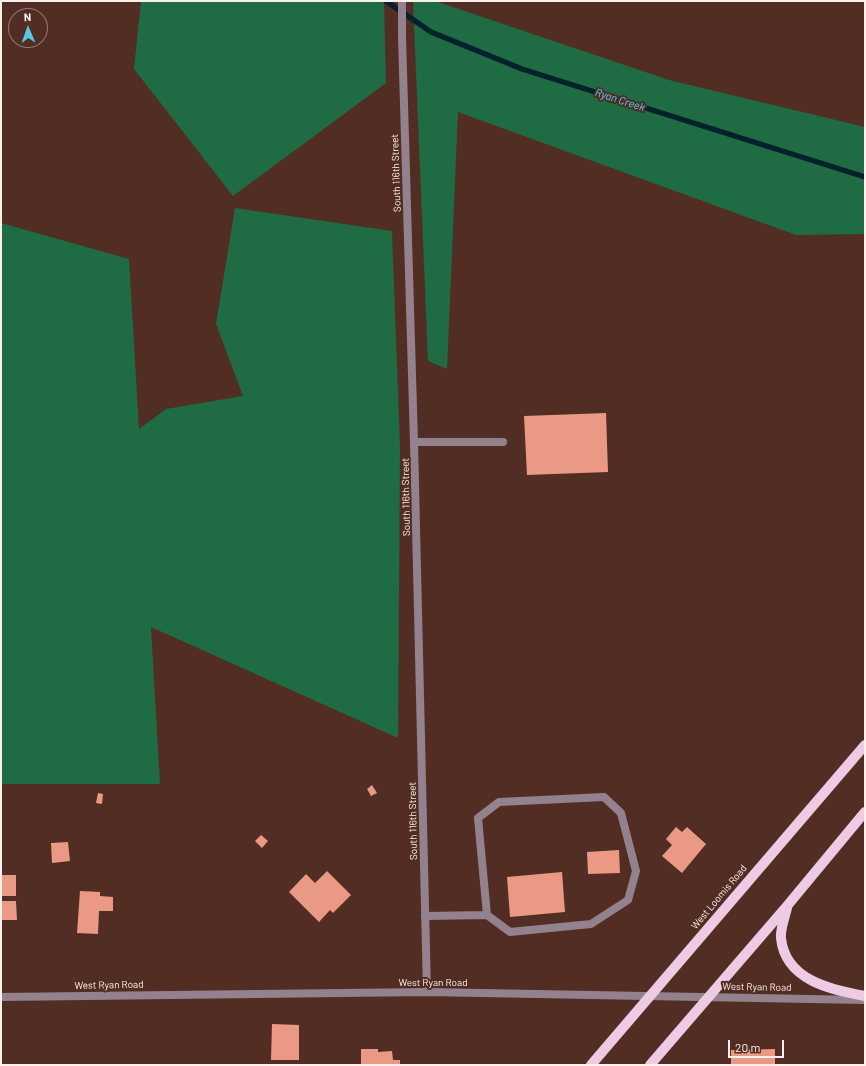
<!DOCTYPE html>
<style>
body{margin:0}
#map{position:relative;width:866px;height:1066px;overflow:hidden;background:#522d23;font-family:Barlow,sans-serif}
canvas{display:block}
.frame{position:absolute;inset:0;border:2px solid #feefeb;pointer-events:none}
.north{position:absolute;left:8px;top:8px;width:40px;height:40px;box-sizing:border-box;background:#522d23;border:1px solid #977b73;border-radius:50%;rotate:358deg;font-size:11px;font-weight:700;line-height:16px;text-align:center;color:#feefeb}
.north::after{content:'';display:block;margin:auto;width:14px;height:18px;background:#58c9e3;clip-path:polygon(50% 0,100% 100%,50% 72%,0 100%)}
.scale{position:absolute;left:728px;top:1040px;width:56px;height:18px;box-sizing:border-box;border:2px solid #feefeb;border-top:0;padding-left:5px;font-size:12px;line-height:14px;white-space:nowrap;color:#feefeb;-webkit-text-stroke:3px #522d23;paint-order:stroke}
</style>
<div id="map">
<canvas width="866" height="1066"></canvas>
<div class="frame"></div>
<div class="north">N</div>
<div class="scale">20 m</div>
</div>
<script>
const ctx = document.querySelector('canvas').getContext('2d');
ctx.lineJoin = 'round';
function fillPath(path, color) { ctx.fillStyle = color; ctx.fill(path, 'evenodd'); }
function stroke(path, color, width, dash) { ctx.strokeStyle = color; ctx.lineWidth = width; ctx.lineCap = dash ? 'butt' : 'round'; ctx.setLineDash(dash || []); ctx.stroke(path); }
function drawText(font, color, halo, rows, align = 'center') {
  ctx.font = font + ' Barlow,sans-serif'; ctx.lineWidth = 4; ctx.setLineDash([]); ctx.textBaseline = 'middle'; ctx.strokeStyle = halo; ctx.fillStyle = color; for (const [text, x, y, turn = 0] of rows) {
    ctx.save(); ctx.translate(x, y); ctx.rotate((+turn || 0) * Math.PI / 180); ctx.textAlign = isNaN(turn) ? turn : align; if (halo) ctx.strokeText(text, 0, 0); ctx.fillText(text, 0, 0); ctx.restore();
  }
}
const green = new Path2D(`
 M141,1H384L386,83L233,196L134,69Z
 M413,1H435L669,80L865,127V234L796,235L458,112L447,369L428,361Z
 M235,208L392,231L400,447L398,738L151,627L160,784H1V223L129,259L139,429L166,409L243,396L216,324Z`);
const stream = new Path2D(`
 M386,1L431,32L522,69L865,177`);
const building = new Path2D(`
 M606,413L608,472L527,475L524,416Z
 M372,785L377,793L371,796L367,789Z
 M98,793L103,794L102,804L96,803Z
 M676,827L682,832L687,827L706,844L682,873L662,856L672,845L666,839Z
 M261,835L268,841L262,848L255,841Z
 M68,842L70,861L52,863L51,843Z
 M619,850L620,873L588,874L587,852Z
 M327,871L351,895L333,913L330,910L319,922L289,892L306,874L315,883Z
 M562,872L565,912L510,917L507,877Z
 M1,875H16V896H1Z
 M80,891L100,892V896L113,897V911H99L98,934L77,933Z
 M1,901H16L17,920H1Z
 M272,1024L299,1025V1060H271Z
 M361,1049H378V1052L392,1051L393,1060H400V1065H361Z
 M775,1049V1065H731V1050Z`);
const service = new Path2D(`
 M414,442H503
 M425,916L487,915L510,932L591,924L628,900L636,871L621,813L604,797L499,802L478,818L487,915`);
const minor = new Path2D(`
 M402,1V37L414,442L427,992`);
const tertiary = new Path2D(`
 M1,997L427,992L865,1000`);
const primary = new Path2D(`
 M787,908C785,917 780,929 781,938C785,980 831,990 865,996
 M591,1065L865,745
 M650,1065L787,906L865,812`);
const streetNames = [
 ["South 116th Street",396,173,-92],
 ["South 116th Street",406,497,-91],
 ["South 116th Street",413,821,-91],
 ["West Loomis Road",719,897,-50],
 ["West Ryan Road",433,983],
 ["West Ryan Road",109,985,-1],
 ["West Ryan Road",757,987,1]
];
const waterNames = [
 ["Ryan Creek",620,100,18]
];
fillPath(green, '#1f6b43');
stroke(stream, '#00222a', 5.5);
fillPath(building, '#ea9a84');
stroke(service, '#93828e', 8);
stroke(minor, '#93828e', 8);
stroke(tertiary, '#93828e', 8);
stroke(primary, '#edcbe4', 10);
drawText('10px', '#feefeb', '#522d23', streetNames);
drawText('italic 11px', '#43dcfd', '#522d23', waterNames);
</script>
